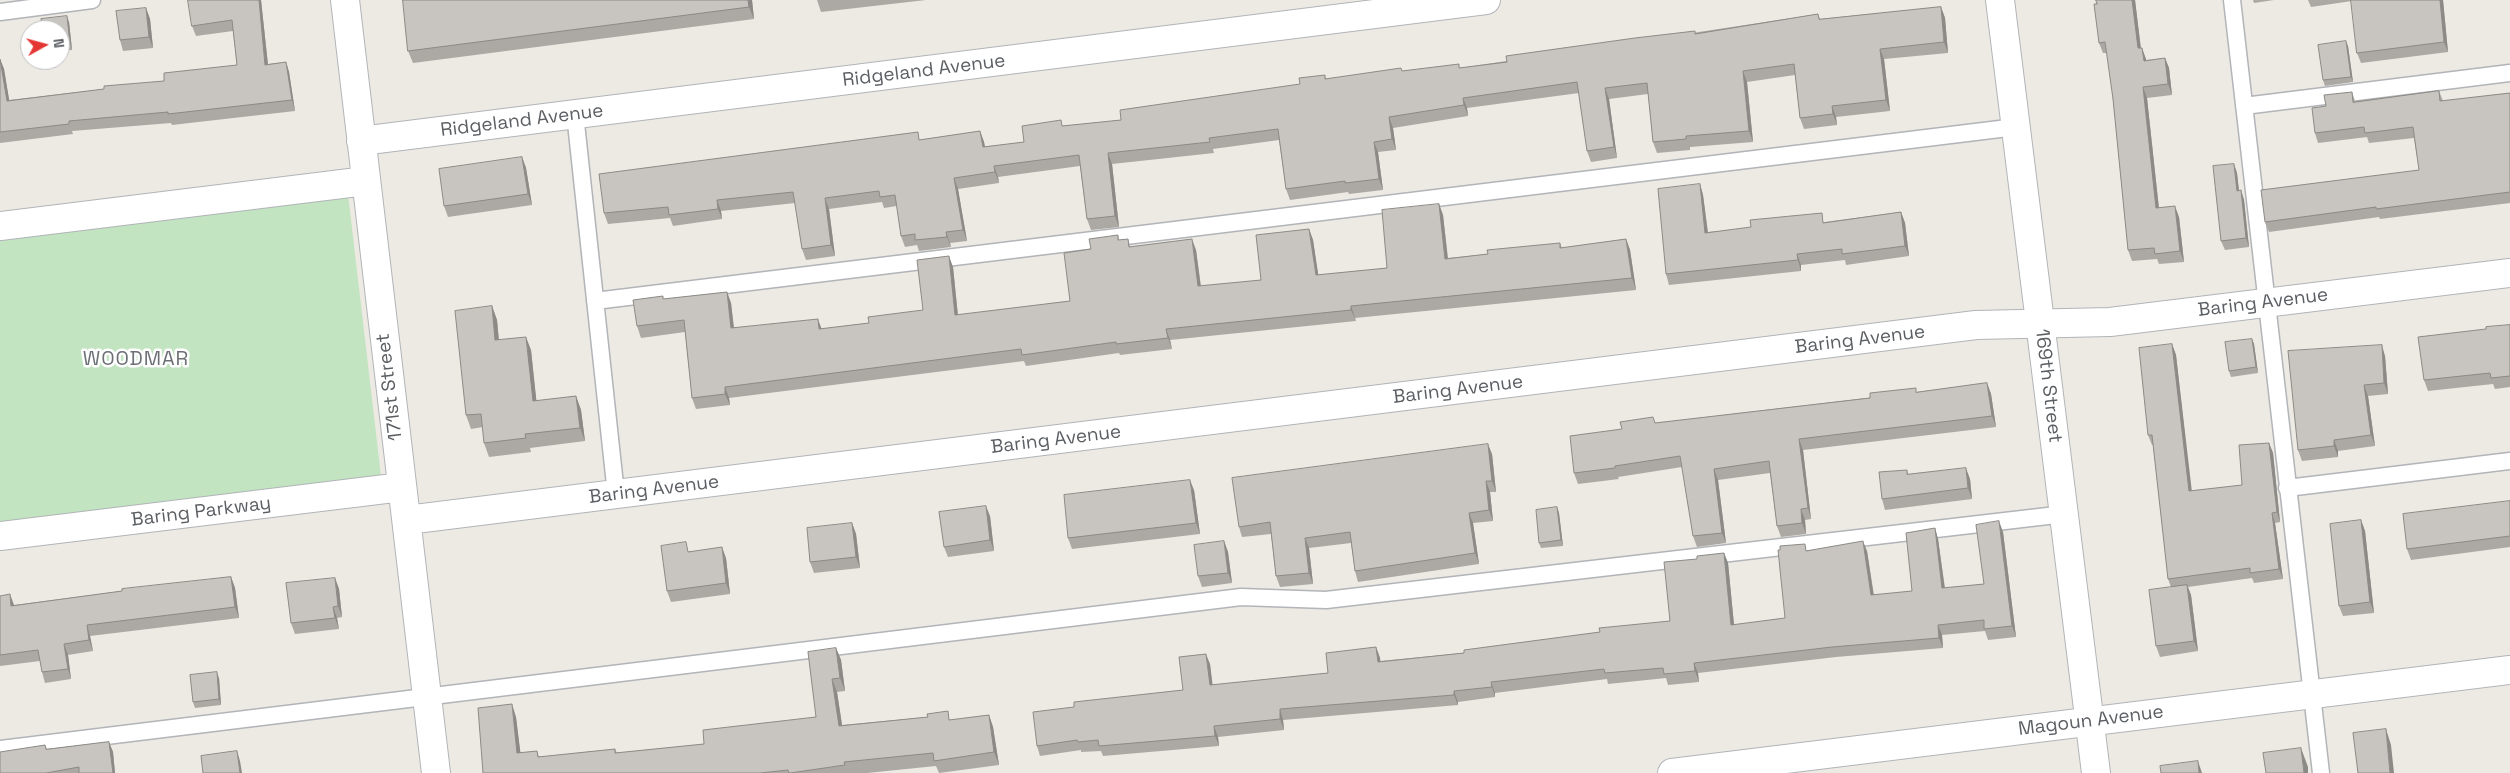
<!DOCTYPE html>
<style>
body{margin:0}
#map{position:relative;width:2510px;height:773px;overflow:hidden;background:#edeae3;font-family:"Space Grotesk",sans-serif}
canvas{display:block}
.north{position:absolute;left:20px;top:20px;width:50px;height:50px;box-sizing:border-box;background:#fff;border:1px solid #bdbfc1;border-radius:50%;rotate:83deg;font-size:14px;font-weight:700;line-height:20px;text-align:center;color:#5b5f63}
.north::after{content:'';display:block;margin:auto;width:18px;height:22px;background:#e43633;clip-path:polygon(50% 0,100% 100%,50% 72%,0 100%)}
</style>
<div id="map">
<canvas width="2510" height="773"></canvas>
<div class="north">N</div>
</div>
<script>
const ctx = document.querySelector('canvas').getContext('2d');
ctx.lineJoin = 'round';
function fillPath(path, color) { ctx.fillStyle = color; ctx.fill(path, 'evenodd'); }
function stroke(path, color, width, dash) { ctx.strokeStyle = color; ctx.lineWidth = width; ctx.lineCap = dash ? 'butt' : 'round'; ctx.setLineDash(dash || []); ctx.stroke(path); }
function drawText(font, color, halo, rows, align = 'center') {
  ctx.font = font + ' "Space Grotesk",sans-serif'; ctx.lineWidth = 5; ctx.setLineDash([]); ctx.textBaseline = 'middle'; ctx.strokeStyle = halo; ctx.fillStyle = color; for (const [text, x, y, turn = 0] of rows) {
    ctx.save(); ctx.translate(x, y); ctx.rotate((+turn || 0) * Math.PI / 180); ctx.textAlign = isNaN(turn) ? turn : align; if (halo) ctx.strokeText(text, 0, 0); ctx.fillText(text, 0, 0); ctx.restore();
  }
}
const green = new Path2D(`
 M348,194L381,476L0,523V237Z`);
const service = new Path2D(`
 M2232,0L2321,773
 M0,12L92,0
 M2244,106L2510,73
 M575,114L616,494
 M595,301L2016,127
 M2287,488L2510,461
 M0,749L1241,597L1326,600L2065,514`);
const minor = new Path2D(`
 M345,0L436,773
 M361,141L1486,0
 M0,226L366,181
 M407,520L1976,325L2110,322L2510,273
 M0,536L402,487
 M1672,773L2510,670`);
const tertiary = new Path2D(`
 M2000,0L2096,773`);
const wall = new Path2D(`
 M261,0L268,64L286,62L289,72L295,111L172,125L171,123L72,131L73,134L0,143V59L4,69L9,100L104,89L164,81L237,65L233,31L196,36L192,26Z
 M403,0H752L754,19L413,63L408,51Z
 M817,0H926L821,12Z
 M2096,0H2135L2141,48H2142L2146,60L2165,58L2169,68L2172,95L2147,98L2159,208L2179,217L2184,262L2159,264L2157,259L2132,261L2128,250L2113,99L2107,53H2103L2099,43Z
 M2253,0H2274L2254,3Z
 M2308,0H2443L2448,52L2361,63L2357,53L2352,1L2311,7Z
 M1941,7L1945,18L1948,53L1884,59L1890,111L1836,117L1837,125L1804,129L1800,118L1795,75L1747,82L1753,142L1690,147V150L1657,153L1653,142L1648,94L1609,99L1617,158L1591,162L1587,151L1579,93L1467,108L1468,116L1393,128L1396,150L1378,152L1383,190L1349,194L1348,192L1290,200L1286,189L1279,140L1213,149L1214,153L1112,164L1119,227L1091,230L1087,219L1080,166L998,177L999,183L958,189L967,241L950,243L951,247L919,251L917,245L905,247L901,236L897,206L884,208L882,202L829,209L835,256L806,260L802,249L795,203L721,211L722,219L673,226L670,218L608,224L604,213L921,140L980,131L984,142L985,147L1024,142L1063,126L1121,120L1300,84L1325,75L1326,79L1403,71L1460,68L1818,14L1820,19Z
 M146,8L150,19L153,48L123,51L120,40Z
 M69,22L72,50L60,51V30Z
 M2348,46L2353,82L2325,86L2323,80Z
 M2439,91L2443,101L2510,93V203L2380,219L2379,217L2269,232L2265,222L2419,170L2414,138L2369,143L2367,137L2318,143L2315,133L2326,106L2352,92L2355,101Z
 M522,157L526,168L532,205L448,217L444,206Z
 M2234,164L2237,173L2239,191L2241,190L2244,200L2249,247L2225,250L2221,241Z
 M1700,184L1703,195L1708,232L1825,222L1901,212L1905,223L1909,256L1846,265L1845,260L1801,265V271L1669,285L1666,274Z
 M1439,204L1443,215L1448,258L1488,254L1560,243L1562,248L1626,239L1630,250L1636,290L1355,318L1356,321L1170,340L1172,349L1120,355L1119,353L1026,366L1024,361L729,398L730,405L696,409L692,398L685,332L641,338L637,326L664,299L727,292L731,303L734,328L821,329L869,323L923,310L953,267L958,315L1070,301L1091,249L1118,235L1119,240L1128,239L1130,247L1196,250L1201,286L1261,280L1309,229L1313,240L1318,275L1387,268Z
 M492,306L497,320L499,340L531,350L536,401L576,396L581,410L585,441L530,448L531,452L489,457L484,443L483,427L471,429L466,415Z
 M2510,325V387L2495,389L2493,384L2428,391L2424,380L2486,329Z
 M2252,339L2254,344L2258,373L2231,377L2229,371Z
 M2172,344L2176,355L2191,491L2242,485L2269,443L2273,453L2280,522L2275,523L2283,579L2254,583L2252,578L2188,587L2191,595L2198,651L2160,657L2156,646L2171,587L2168,579L2153,445H2152L2148,435Z
 M2385,356L2388,394L2368,396L2375,446L2338,451V457L2302,461L2298,450Z
 M1987,383L1991,394L1996,427L1803,450L1811,519L1805,520L1806,534L1781,537L1777,526L1770,473L1718,480L1726,543L1697,547L1693,536L1682,467L1618,477L1619,479L1578,484L1574,473L1656,423L1917,392Z
 M1492,454L1496,492H1490L1493,521L1473,523L1479,564L1358,582L1355,571L1351,543L1309,548L1313,584L1280,587L1276,576L1271,534L1242,537L1239,527Z
 M1907,470L1908,474L1970,479L1972,499L1885,510L1882,499Z
 M1194,490L1200,534L1072,549L1068,538Z
 M2510,501V547L2411,560L2407,549Z
 M1557,507L1559,513L1563,546L1541,548L1539,543Z
 M990,516L994,551L948,557L944,547Z
 M2361,520L2365,531L2374,613L2343,616L2339,606Z
 M852,523L856,534L860,568L814,573L810,562Z
 M1935,528L1938,539L1945,588L1984,584L2003,532L2016,637L1988,640L1985,631L1942,635L1943,648L1836,657L1698,673L1699,682L1668,685L1666,678L1608,684L1607,679L1495,693V697L1458,702V705L1283,720L1284,730L1218,737L1219,746L1103,756L1101,751L1081,752V750L1040,756L1037,746L1074,707L1183,690L1210,664L1212,685L1328,673L1376,647L1380,658V661L1464,653L1670,621L1697,559L1724,553L1728,563L1734,625L1785,618L1807,550L1867,551L1874,595L1912,591Z
 M1224,541L1228,552L1232,583L1202,587L1198,576Z
 M689,551L726,558L730,594L671,602L667,591Z
 M231,577L235,588L239,618L90,636L93,651L68,655L71,679L45,683L42,672L40,661L0,666V596L14,605Z
 M335,578L339,589L342,617L337,618L339,629L295,634L291,623Z
 M836,648L841,660L845,691L837,692L842,725L928,717L952,720L989,715L993,727L999,765L939,773L936,766L867,773H483L516,717L520,753L537,751L539,757L615,749L617,753L704,744L816,717Z
 M219,678L221,705L195,708L193,702Z
 M109,742L113,752L115,773H0L45,745L47,749Z`);
const shadedWall = new Path2D(`
 M259,0H261L269,75L265,65Z
 M748,0H752L754,19L749,7Z
 M2132,0H2135L2142,59L2138,48Z
 M2440,0H2443L2448,52L2444,42Z
 M1941,7L1945,18L1948,53L1944,42Z
 M146,8L150,19L153,48L149,37Z
 M67,16L69,22L72,50L70,44Z
 M2346,41L2348,46L2353,82L2351,77Z
 M2142,48L2146,59L2148,71L2144,61Z
 M1880,49L1884,59L1890,111L1886,100Z
 M2165,58L2169,68L2172,95L2168,84Z
 M0,59L4,69L11,111L7,101Z
 M286,62L289,72L295,111L292,100Z
 M1743,71L1747,82L1753,142L1749,131Z
 M2143,87L2147,98L2160,219L2156,208Z
 M1605,88L1609,99L1617,158L1614,147Z
 M1463,98L1467,108L1468,116L1464,105Z
 M1832,106L1836,117L1837,125L1833,114Z
 M1389,117L1393,128L1396,150L1392,139Z
 M980,131L984,142L987,158L983,147Z
 M1374,142L1378,152L1383,190L1379,179Z
 M1108,153L1112,164L1119,227L1115,216Z
 M522,157L526,168L532,205L528,194Z
 M2234,164L2237,173L2240,200L2237,191Z
 M994,166L998,177L999,183L995,172Z
 M954,178L958,189L967,241L963,230Z
 M1700,184L1703,195L1709,243L1705,233Z
 M2241,190L2244,200L2249,247L2246,238Z
 M825,198L829,209L835,256L831,245Z
 M717,200L721,211L722,219L718,209Z
 M1439,204L1443,215L1449,270L1445,259Z
 M2175,206L2179,217L2184,262L2180,251Z
 M1901,212L1905,223L1909,256L1905,246Z
 M1309,229L1313,240L1320,286L1316,275Z
 M946,232L950,243L951,247L947,237Z
 M1192,239L1196,250L1202,297L1198,286Z
 M1626,239L1630,250L1636,290L1632,278Z
 M1797,254L1801,265V271L1798,260Z
 M949,256L953,267L959,327L955,315Z
 M727,292L731,303L735,339L731,328Z
 M492,306L497,320L500,354L495,340Z
 M1351,306L1356,321L1351,310Z
 M818,319L822,330L819,329Z
 M1166,329L1170,340L1172,349L1168,338Z
 M526,337L531,350L538,415L533,401Z
 M2252,339L2254,344L2258,373L2256,367Z
 M2172,344L2176,355L2193,501L2189,491Z
 M2382,345L2385,356L2388,394L2384,383Z
 M1987,383L1991,394L1996,427L1992,416Z
 M2364,385L2368,396L2375,446L2371,435Z
 M725,387L729,398L730,405L725,394Z
 M576,396L581,410L585,441L580,428Z
 M1799,439L1803,450L1811,519L1808,508Z
 M2334,440L2338,451V457L2334,446Z
 M2269,443L2273,453L2280,522L2277,512Z
 M1488,444L1492,454L1496,492L1492,481Z
 M1966,468L1970,479L1972,499L1968,488Z
 M1714,469L1718,480L1726,543L1722,533Z
 M1190,480L1194,490L1200,534L1196,523Z
 M1486,481L1490,492L1493,521L1489,510Z
 M986,506L990,516L994,551L990,540Z
 M1557,507L1559,513L1563,546L1561,540Z
 M1801,509L1805,520L1806,534L1802,523Z
 M1469,513L1473,523L1479,564L1475,553Z
 M2272,513L2275,523L2283,579L2279,569Z
 M2361,520L2365,531L2374,613L2370,602Z
 M1999,521L2003,532L2016,637L2012,626Z
 M852,523L856,534L860,568L856,557Z
 M1935,528L1938,539L1946,598L1942,588Z
 M1305,538L1309,548L1313,584L1309,573Z
 M1224,541L1228,552L1232,583L1228,573Z
 M1863,541L1867,551L1875,605L1871,595Z
 M722,547L726,558L730,594L726,583Z
 M1724,553L1728,563L1735,635L1731,625Z
 M231,577L235,588L239,618L235,607Z
 M335,578L339,589L342,617L338,606Z
 M2187,585L2191,595L2198,651L2194,641Z
 M10,594L14,605L11,606Z
 M333,607L337,618L339,629L335,618Z
 M87,625L90,636L93,651L89,640Z
 M1938,625L1942,635L1943,648L1939,638Z
 M64,644L68,655L71,679L68,669Z
 M1376,647L1380,658L1382,672L1378,662Z
 M836,648L841,660L845,691L840,678Z
 M1206,654L1210,664L1214,696L1210,685Z
 M1694,663L1698,673L1699,682L1695,671Z
 M217,672L219,678L221,705L219,699Z
 M832,679L837,692L844,738L839,726Z
 M1491,682L1495,693V697L1492,687Z
 M1454,691L1458,702V705L1454,695Z
 M512,704L516,717L522,765L517,753Z
 M1280,709L1283,720L1284,730L1280,719Z
 M989,715L993,727L999,765L994,752Z
 M1214,726L1218,737L1219,746L1215,736Z
 M2386,729L2391,745L2394,773H2390Z
 M109,742L113,752L115,773H113Z
 M2301,748L2308,767V773H2304Z
 M237,751L240,761L242,773H240Z
 M2198,761L2202,773H2199Z`);
const building = new Path2D(`
 M188,0H259L265,65L286,62L292,100L168,114V112L69,121V124L0,132V59L7,101L104,89V86L164,81V73L237,65L232,20L192,26Z
 M403,0H748L749,7L408,51Z
 M2096,0H2132L2138,48H2142L2144,61L2165,58L2168,84L2143,87L2156,208L2175,206L2180,251L2155,254L2154,248L2128,250L2113,99L2105,42L2099,43L2094,4H2097Z
 M2351,0H2440L2444,42L2357,53Z
 M1941,7L1944,42L1880,49L1886,100L1832,106L1833,114L1800,118L1794,64L1743,71L1749,131L1686,136V139L1653,142L1647,83L1605,88L1614,147L1587,151L1577,82L1463,98L1464,105L1389,117L1392,139L1374,142L1379,179L1345,183V181L1286,189L1278,129L1209,138L1210,142L1108,153L1115,216L1087,219L1079,155L994,166L995,172L954,178L963,230L946,232L947,237L915,240V234L901,236L895,195L880,197L879,191L825,198L831,245L802,249L793,192L717,200L718,209L669,215L668,207L604,213L599,174L918,132L919,140L980,131L983,147L1024,142L1022,126L1061,120L1062,126L1121,120L1120,110L1300,84L1299,78L1325,75V79L1401,68L1402,71L1459,64V68L1507,62L1506,56L1635,38L1695,31V34L1818,14L1819,19Z
 M146,8L149,37L120,40L116,11Z
 M67,16L70,44L60,45V30H42L41,19Z
 M2346,41L2351,77L2323,80L2318,45Z
 M2439,91L2440,101L2510,93V192L2376,209V207L2265,222L2261,190L2419,170L2413,127L2365,133L2364,127L2315,133L2312,108L2326,106L2324,95L2352,92L2353,102Z
 M522,157L528,194L444,206L439,169Z
 M2234,164L2237,191L2241,190L2246,238L2221,241L2213,166Z
 M1700,184L1705,233L1751,227L1750,220L1822,213L1823,223L1901,212L1905,246L1842,254V249L1797,254L1798,260L1666,274L1658,189Z
 M1439,204L1445,259L1488,254L1487,250L1560,243V248L1626,239L1632,278L1351,306V310L1166,329L1168,338L1116,344V342L1022,355L1021,349L725,387V394L692,398L684,320L637,326L633,300L663,296V299L727,292L731,328L818,319L819,329L869,323L868,317L923,310L917,260L949,256L955,315L1070,301L1064,253L1091,249L1089,239L1118,235V240L1128,239L1129,247L1192,239L1198,286L1261,280L1256,235L1309,229L1316,275L1387,268L1382,210Z
 M492,306L495,340L526,337L533,401L576,396L580,428L525,434L526,438L484,443L481,414L466,415L455,311Z
 M2510,325V376L2491,378L2490,373L2424,380L2418,337L2486,329V327Z
 M2252,339L2256,367L2229,371L2225,342Z
 M2172,344L2189,491L2242,485L2239,445L2269,443L2277,512L2272,513L2279,569L2250,573V568L2168,579L2152,435H2148L2139,348Z
 M2382,345L2384,383L2364,385L2371,435L2334,440V446L2298,450L2288,351Z
 M1987,383L1992,416L1799,439L1808,508L1801,509L1802,523L1777,526L1769,461L1714,469L1722,533L1693,536L1680,456L1615,466V468L1574,473L1570,436L1622,429L1620,422L1653,417L1655,423L1870,398V393L1916,388V392Z
 M1488,444L1492,481H1486L1489,510L1469,513L1475,553L1355,571L1350,532L1305,538L1309,573L1276,576L1270,522L1239,527L1232,478Z
 M1966,468L1968,488L1882,499L1879,472L1907,470V474Z
 M1190,480L1196,523L1068,538L1064,495Z
 M2510,501V536L2407,549L2403,514Z
 M986,506L990,540L944,547L939,512Z
 M1557,507L1561,540L1539,543L1536,510Z
 M2361,520L2370,602L2339,606L2330,524Z
 M1999,521L2012,626L1984,629V620L1938,625L1939,638L1832,647L1694,663L1695,671L1664,674L1663,668L1605,673L1604,669L1491,682L1492,687L1454,691V695L1280,709V719L1214,726L1215,736L1099,746L1098,740L1078,742L1077,740L1037,746L1033,712L1074,707V702L1183,690L1179,657L1206,654L1210,685L1328,673L1326,653L1376,647L1378,662L1464,653V650L1600,632L1599,628L1670,621L1664,562L1697,559V556L1724,553L1731,625L1785,618L1778,550H1780V546L1805,544L1806,551L1863,541L1871,595L1912,591L1906,533L1935,528L1942,588L1984,584L1976,525Z
 M852,523L856,557L810,562L807,528Z
 M1224,541L1228,573L1198,576L1194,545Z
 M686,542L688,552L722,547L726,583L667,591L661,546Z
 M231,577L235,607L87,625L89,640L64,644L68,669L42,672L38,650L0,655V596L10,594L11,606L122,591V589Z
 M335,578L338,606L333,607L335,618L291,623L286,583Z
 M2187,585L2194,641L2156,646L2149,590Z
 M836,648L840,678L832,679L839,726L928,717L927,714L948,711L949,720L989,715L994,752L934,761L933,753L844,762L845,765L790,773H789L788,770L760,773H483L478,708L512,704L517,753L537,751L538,757L615,749V753L704,744L703,730L816,717L808,652Z
 M217,672L219,699L193,702L190,675Z
 M2386,729L2390,773H2358L2353,733Z
 M109,742L113,773H79V767L46,773H0V752L45,745L46,749Z
 M2301,748L2304,773H2266L2263,753Z
 M237,751L240,773H203L201,756Z
 M2198,761L2199,773H2161L2160,766Z`);
const streetNames = [
 ["Ridgeland Avenue",924,71,-7],
 ["Ridgeland Avenue",522,121,-7],
 ["Baring Avenue",2263,303,-7],
 ["Baring Avenue",1860,340,-7],
 ["169th Street",2048,386,83],
 ["171st Street",390,387,-97],
 ["Baring Avenue",1458,390,-7],
 ["Baring Avenue",1056,440,-7],
 ["Baring Avenue",654,490,-7],
 ["Baring Parkway",201,512,-7],
 ["Magoun Avenue",2091,721,-7]
];
const neighbourhoodNames = [
 ["WOODMAR",136,360]
];
fillPath(green, '#c2e4c0');
stroke(service, '#b1b4b8', 19);
stroke(minor, '#b1b4b8', 30);
stroke(tertiary, '#b1b4b8', 30);
stroke(service, '#fff', 16);
stroke(minor, '#fff', 28);
stroke(tertiary, '#fff', 28);
fillPath(wall, '#aca9a5');
fillPath(shadedWall, '#8c8a86');
fillPath(building, '#c8c5c0');
stroke(building, '#8c8a86', 1);
drawText('19px', '#5b5f63', '#fff', streetNames);
ctx.letterSpacing = '1px';
drawText('20px', '#6c7175', '#fff', neighbourhoodNames);
ctx.letterSpacing = '0px';
</script>
